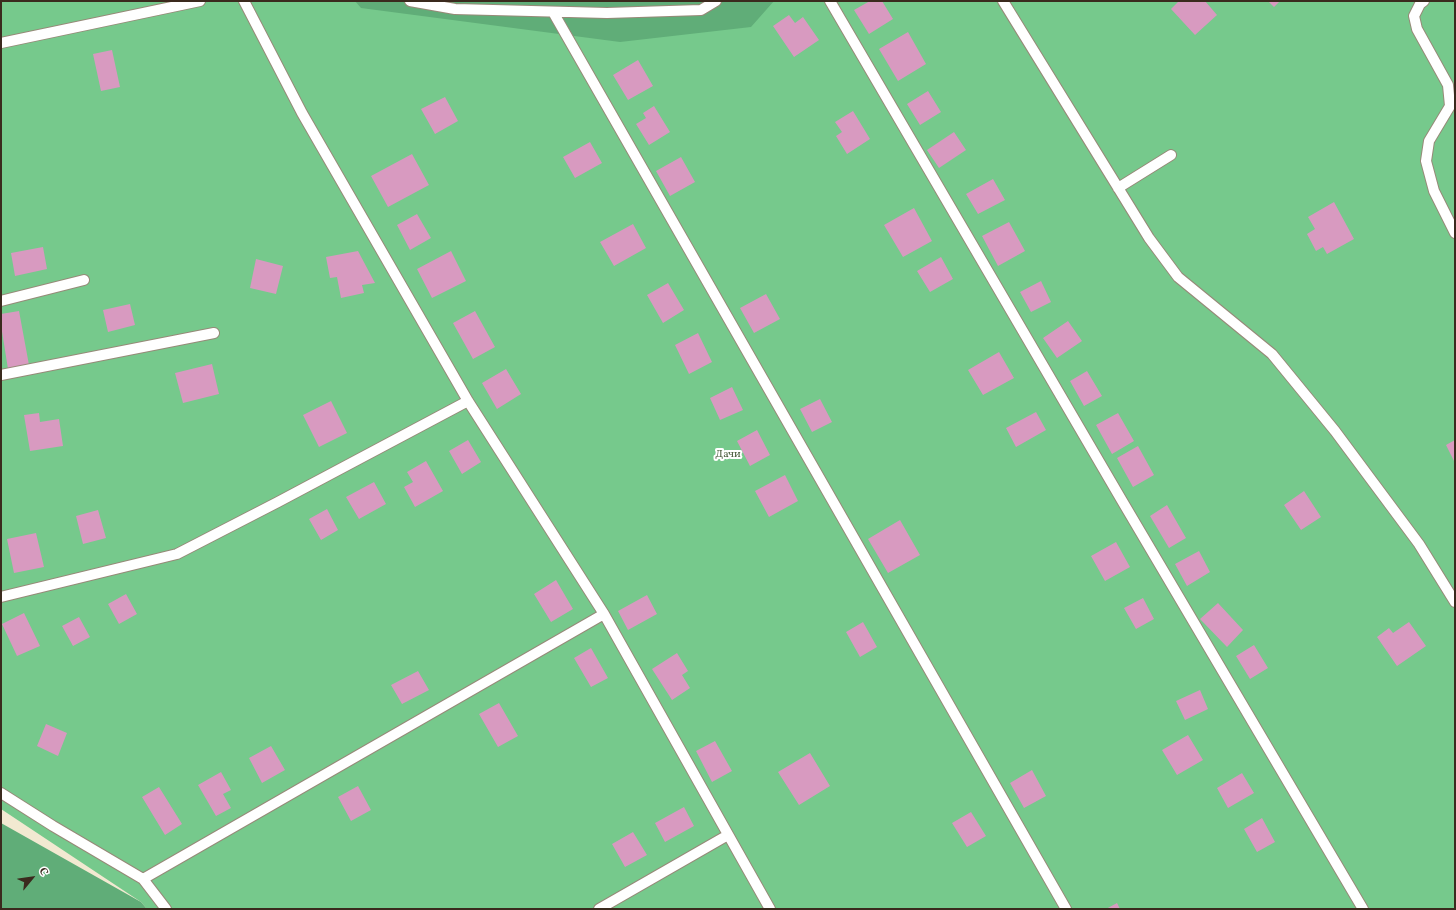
<!DOCTYPE html>
<meta charset="utf-8">
<style>
body{margin:0}
#map{position:relative;width:1456px;height:910px;overflow:hidden;background:#f2e9d1;font-family:Vollkorn,serif}
canvas{display:block}
.frame{position:absolute;inset:0;border:2px solid #3b2a1e;pointer-events:none}
.north{position:absolute;left:12px;top:858px;width:40px;height:40px;-webkit-text-stroke:3px #fff;paint-order:stroke;rotate:61deg;font-size:11px;font-weight:700;line-height:16px;text-align:center;color:#3b2a1e}
.north::after{content:'';display:block;margin:auto;width:14px;height:18px;background:#3b2a1e;clip-path:polygon(50% 0,100% 100%,50% 72%,0 100%)}
</style>
<div id="map">
<canvas width="1456" height="910"></canvas>
<div class="frame"></div>
<div class="north">С</div>
</div>
<script>
const ctx = document.querySelector('canvas').getContext('2d');
ctx.lineJoin = 'round';
function fillPath(path, color) { ctx.fillStyle = color; ctx.fill(path, 'evenodd'); }
function stroke(path, color, width, dash) { ctx.strokeStyle = color; ctx.lineWidth = width; ctx.lineCap = dash ? 'butt' : 'round'; ctx.setLineDash(dash || []); ctx.stroke(path); }
function drawText(font, color, halo, rows, align = 'center') {
  ctx.font = font + ' Vollkorn,serif'; ctx.lineWidth = 4; ctx.setLineDash([]); ctx.textBaseline = 'middle'; ctx.strokeStyle = halo; ctx.fillStyle = color; for (const [text, x, y, turn = 0] of rows) {
    ctx.save(); ctx.translate(x, y); ctx.rotate((+turn || 0) * Math.PI / 180); ctx.textAlign = isNaN(turn) ? turn : align; if (halo) ctx.strokeText(text, 0, 0); ctx.fillText(text, 0, 0); ctx.restore();
  }
}
const green = new Path2D(`
 M1,1H1455V909H147L141,902L1,809Z`);
const forest = new Path2D(`
 M355,1H774L751,27L620,42L361,8Z
 M1,823L141,902L147,909H1Z`);
const building = new Path2D(`
 M870,1H882L893,19L869,34L854,10Z
 M1179,1H1205L1217,15L1195,35L1171,9Z
 M1268,1H1280L1274,7Z
 M789,15L795,23L803,17L819,40L794,57L773,26Z
 M908,32L926,64L898,81L879,49Z
 M112,50L120,87L101,91L93,54Z
 M638,60L653,86L628,100L613,75Z
 M928,91L941,112L920,125L907,104Z
 M445,97L458,121L435,134L421,109Z
 M654,106L670,132L649,145L636,124L646,118L643,113Z
 M853,111L870,139L847,154L836,136L842,132L835,122Z
 M954,132L966,150L939,168L927,150Z
 M590,142L602,163L575,178L563,157Z
 M412,154L429,185L388,207L371,176Z
 M681,157L695,182L670,196L656,171Z
 M993,179L1005,200L978,214L966,194Z
 M1334,202L1354,239L1327,254L1323,247L1316,251L1307,234L1315,229L1308,217Z
 M914,208L932,241L903,257L884,225Z
 M417,214L431,238L410,250L397,225Z
 M1009,222L1025,251L998,266L982,236Z
 M633,224L646,248L614,266L600,242Z
 M43,247L47,269L15,276L11,253Z
 M358,251L375,283L362,285L364,293L341,298L337,277L330,278L326,257Z
 M451,251L466,281L432,298L417,269Z
 M941,257L953,279L930,292L917,271Z
 M256,259L283,266L276,294L250,288Z
 M1041,281L1051,302L1031,312L1020,292Z
 M668,283L684,310L663,323L647,295Z
 M766,294L780,319L754,333L740,308Z
 M130,304L135,325L108,332L103,310Z
 M19,311L29,365L8,369L1,325V314Z
 M475,311L495,347L473,359L453,323Z
 M1068,321L1082,341L1057,358L1043,338Z
 M698,333L712,362L689,374L675,345Z
 M999,352L1014,378L983,395L968,370Z
 M212,364L219,394L183,403L175,373Z
 M506,369L521,394L497,409L482,383Z
 M1087,371L1102,396L1084,406L1070,381Z
 M732,387L743,410L720,420L710,398Z
 M820,399L832,422L812,432L800,409Z
 M331,401L347,433L319,447L303,415Z
 M1036,412L1046,430L1016,447L1006,428Z
 M39,413L40,422L59,419L63,446L30,451L24,415Z
 M1118,413L1134,441L1112,454L1096,425Z
 M757,430L770,455L750,466L737,441Z
 M468,440L481,462L462,474L449,451Z
 M1455,440V463L1446,445Z
 M1138,446L1154,475L1133,487L1117,458Z
 M426,461L443,491L415,507L404,487L413,482L407,472Z
 M785,475L798,501L769,517L755,491Z
 M374,482L386,504L359,519L346,497Z
 M1304,491L1321,517L1301,530L1284,505Z
 M1167,505L1186,538L1169,548L1150,516Z
 M327,509L338,530L321,540L309,519Z
 M98,510L106,538L83,544L76,516Z
 M900,520L920,555L888,573L868,539Z
 M36,533L44,567L14,573L7,539Z
 M1116,542L1130,567L1105,581L1091,556Z
 M1199,551L1210,572L1187,586L1175,564Z
 M556,580L573,609L551,622L534,594Z
 M126,594L137,614L119,624L108,604Z
 M647,595L657,614L628,630L618,611Z
 M1143,598L1154,619L1136,629L1124,608Z
 M1218,603L1243,630L1227,647L1200,619Z
 M24,613L40,646L17,656L2,624Z
 M79,617L90,637L73,646L62,626Z
 M863,622L877,647L860,657L846,632Z
 M1409,622L1426,646L1397,666L1377,637L1389,628L1393,633Z
 M1254,645L1268,668L1250,679L1236,656Z
 M591,648L608,678L591,687L574,658Z
 M677,653L688,671L682,675L690,688L672,700L652,669Z
 M418,671L429,690L402,704L391,685Z
 M1200,690L1208,709L1185,720L1176,701Z
 M499,703L518,736L498,747L479,714Z
 M46,724L67,733L58,756L37,746Z
 M1188,735L1203,760L1177,775L1162,750Z
 M715,741L732,771L712,782L696,751Z
 M271,746L285,770L262,783L249,758Z
 M810,753L830,786L799,805L778,772Z
 M1032,770L1046,796L1024,808L1010,783Z
 M221,772L231,790L223,794L231,808L216,816L198,785Z
 M1242,773L1254,793L1228,808L1217,788Z
 M358,786L371,810L351,821L338,797Z
 M159,787L182,824L165,835L142,797Z
 M684,807L694,826L665,842L655,823Z
 M971,812L986,836L967,847L952,823Z
 M1262,818L1275,842L1257,852L1244,829Z
 M633,832L647,855L625,867L612,844Z
 M1117,903L1120,909H1106Z`);
const lane = new Path2D(`
 M244,1L302,113L468,401L604,614L770,909
 M410,1L455,9L607,13L701,10L716,1
 M830,1L1121,499L1363,909
 M1003,1L1149,238L1178,277L1272,354L1335,431L1419,544L1455,602
 M1424,1L1420,4L1414,16L1417,29L1448,85L1450,106L1429,141L1426,161L1434,191L1455,233
 M553,12L1066,909
 M1,43L200,1
 M1118,188L1171,155
 M1,301L84,280
 M1,375L214,333
 M1,597L177,554L278,502L468,401
 M1,793L53,826L143,879L166,909
 M143,879L604,614
 M599,909L728,835`);
const parkNames = [
 ["Дачи",728,455]
];
fillPath(green, '#76c98c');
fillPath(forest, '#60ad78');
fillPath(building, '#d89ac0');
stroke(lane, '#968a78', 12);
stroke(lane, '#fff', 10);
drawText('11px', '#506244', '#fff', parkNames);
</script>
